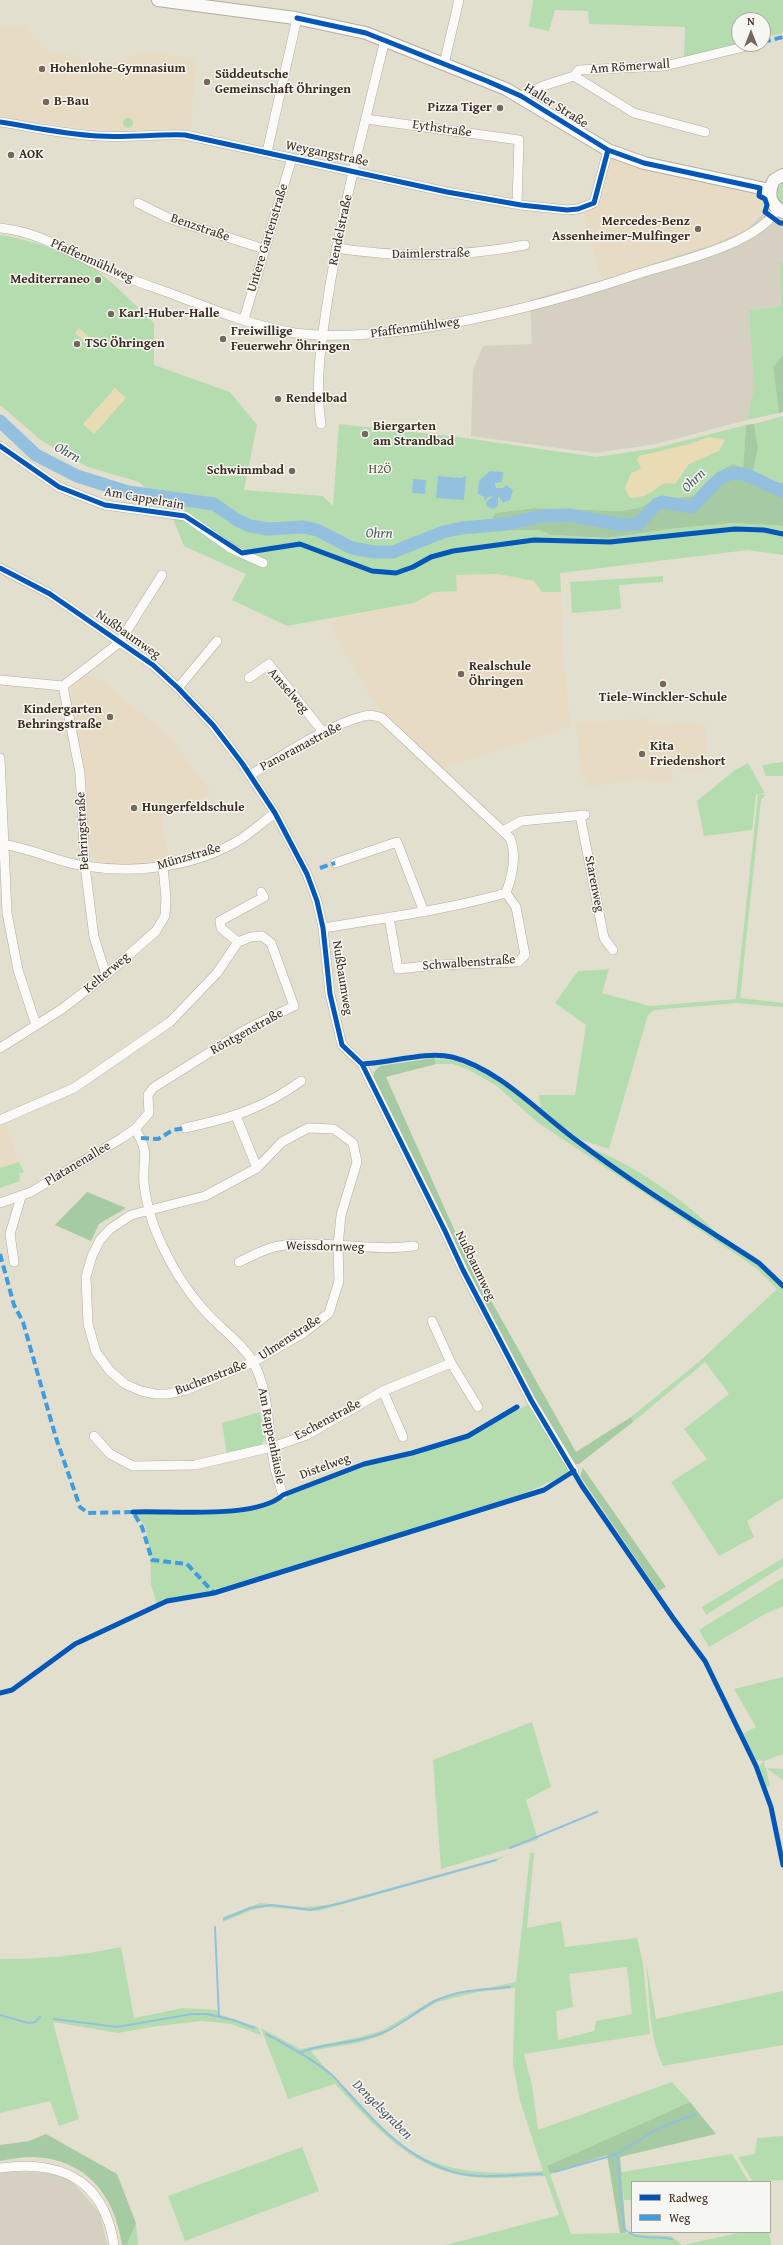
<!DOCTYPE html>
<meta charset="utf-8">
<style>
body{margin:0}
#map{position:relative;width:783px;height:2245px;overflow:hidden;background:#e3dfcf;font-family:"Gentium Book Plus",serif}
canvas{display:block}
.legend{position:absolute;left:631px;top:2181px;width:140px;height:52px;box-sizing:border-box;background:#f6f6f2;border:1px solid #aba49d;margin:0;padding:5px 7px;list-style:none;font-size:12px;color:#3b2a1e}
.legend li{display:flex;align-items:center;gap:8px;height:20px}
.legend b{width:20px;border:1px solid #aba49d}
.north{position:absolute;left:731px;top:12px;width:40px;height:40px;box-sizing:border-box;background:#f6f6f2;border:1px solid #aba49d;border-radius:50%;rotate:0deg;font-size:11px;font-weight:700;line-height:16px;text-align:center;color:#3b2a1e}
.north::after{content:'';display:block;margin:auto;width:14px;height:18px;background:#76695c;clip-path:polygon(50% 0,100% 100%,50% 72%,0 100%)}
</style>
<div id="map">
<canvas width="783" height="2245"></canvas>
<ul class="legend">
<li><b style="height:5px;background:#0057b8"></b>Radweg</li>
<li><b style="height:5px;background:#3f9ce0"></b>Weg</li>
</ul>
<div class="north">N</div>
</div>
<script>
const ctx = document.querySelector('canvas').getContext('2d');
ctx.lineJoin = 'round';
function fillPath(path, color) { ctx.fillStyle = color; ctx.fill(path, 'evenodd'); }
function stroke(path, color, width, dash) { ctx.strokeStyle = color; ctx.lineWidth = width; ctx.lineCap = dash ? 'butt' : 'round'; ctx.setLineDash(dash || []); ctx.stroke(path); }
function drawText(font, color, halo, rows, align = 'center') {
  ctx.font = font + ' "Gentium Book Plus",serif'; ctx.lineWidth = 3; ctx.setLineDash([]); ctx.textBaseline = 'middle'; ctx.strokeStyle = halo; ctx.fillStyle = color; for (const [text, x, y, turn = 0] of rows) {
    ctx.save(); ctx.translate(x, y); ctx.rotate((+turn || 0) * Math.PI / 180); ctx.textAlign = isNaN(turn) ? turn : align; if (halo) ctx.strokeText(text, 0, 0); ctx.fillText(text, 0, 0); ctx.restore();
  }
}
const built = new Path2D(`
 M22,25L49,53L74,55L85,62H119L145,52L196,59L191,130L112,131L0,118V26Z
 M609,159L746,193L763,200L764,210L746,230L714,244L602,280L583,213L593,209L599,201Z
 M498,574L534,581L543,592H561L562,645L571,727L442,768L384,716L352,666L327,620L414,603L434,592L457,591L456,575Z
 M86,675L91,679L94,675L166,733L212,793L161,818L169,860L123,865L101,862L93,858L88,840L86,777L71,700L72,686Z
 M649,718V724L694,722L705,726L708,769L683,772L682,767L671,768L673,781L648,783V778L588,787V778H581L576,723Z
 M6,1124L19,1162L0,1168V1127Z`);
const industrial = new Path2D(`
 M765,212L783,224V263L779,264L781,306L749,310L754,387L747,420L656,444L595,453L471,436L473,370L483,346L532,344L530,300L602,280L714,244L746,230Z
 M4,2172L65,2173L100,2213L107,2245H0V2173Z`);
const green = new Path2D(`
 M533,0H783V33L763,38V20H739V44L684,58L685,27L589,24L588,11L555,10L549,31L529,27Z
 M123 123a5 5 0 1 1 10 0a5 5 0 1 1-10 0Z
 M783,182V205L778,200L776,191Z
 M0,235C26,239 74,253 95,269C116,285 135,305 154,323V365L230,392L257,425L244,490L323,496L333,506L339,424L458,437L596,457L656,448L746,425L743,468L733,464L716,473L694,496L656,500L638,508L620,511L535,508L495,513L487,531L539,530L551,535L609,538L669,529L733,523L783,526V555L748,550L560,573L561,592H542L534,581L498,574L456,575L457,591L434,592L414,603L287,626L232,600L246,574L184,546L171,514L139,482L88,467L42,441L0,405Z
 M779,263H783V355L773,367L779,413L747,420L754,387L749,310L781,306Z
 M783,416V482L777,483L753,472L758,448L754,424Z
 M663,576V582L619,585L621,609L572,613L570,582Z
 M783,762V776H766L762,765Z
 M748,763L765,793L756,795L752,830L704,836L697,801L735,770Z
 M766,794L761,800L740,998L783,1003V1007L737,1003L654,1010L648,1015L609,1149L579,1139L541,1110L539,1095H575L586,1025L555,1003L578,971L609,969L602,993L650,1006L736,999L758,795Z
 M434,1058C492,1061 534,1113 579,1145C637,1187 698,1225 758,1265L783,1289V1498L747,1521L754,1537L719,1556L671,1482L707,1459L684,1429L729,1394L705,1362L633,1422L631,1417L701,1360L777,1289L757,1269L740,1257L537,1122L497,1086L469,1070L453,1064H436Z
 M589,1148C630,1161 690,1204 720,1236Z
 M19,1162L24,1172L19,1174L20,1181L0,1188V1168Z
 M531,1403L571,1472L517,1497L158,1607L151,1585L150,1552L145,1526L133,1512C170,1510 255,1520 283,1495L364,1464L412,1453L468,1436Z
 M260,1412L265,1436L261,1446L227,1455L222,1423Z
 M783,1558V1566L706,1615L702,1607Z
 M783,1578V1606L765,1614L709,1647L699,1630Z
 M783,1677V1754L764,1761L765,1768L783,1769V1780L766,1768L770,1786L766,1787L759,1767L763,1761L756,1760L742,1734L756,1727L734,1689Z
 M532,1722L551,1787L526,1800L538,1840L441,1869L433,1760Z
 M530,1853H534L527,1928L561,1921L565,1947L637,1938L643,1964L650,2034L524,2054L532,2085L538,2130L672,2082L690,2102L547,2166L571,2234L620,2233L671,2236L682,2245H446L559,2215L545,2176C519,2177 491,2180 465,2176C408,2167 373,2124 335,2084L288,2099C280,2075 269,2052 261,2028L300,2049L360,2037L383,2030L435,1999L516,1982ZM627,1967L632,2014L596,2021L594,2031L558,2040L556,2011L573,2007L569,1974ZM515,1988L513,2064L520,2101L543,2171C495,2174 449,2176 406,2148C387,2136 372,2116 356,2099C341,2083 324,2068 311,2051L358,2043L383,2035L437,2002L478,1992Z
 M506,1856L494,1862L318,1911L266,1907L252,1910L223,1922V1917L260,1903L302,1907L328,1905Z
 M121,1947L134,2018L183,2008L217,2010L218,2014L258,2027L261,2035L231,2024L202,2021L158,2026L118,2033L53,2022L79,2119L59,2126L50,2101L0,2113V1959C45,1959 77,1956 121,1947Z
 M646,1962L656,2019L783,1991V2045L663,2066C648,2035 650,1996 646,1962Z
 M783,2136V2180L753,2182L738,2157L755,2154L757,2138Z
 M302,2147L319,2191L185,2241L168,2196Z
 M732,2154L749,2182H632V2200H624L621,2172Z
 M136,2223L138,2245H127Z
 M743,2232H769L771,2245H683Z`);
const forest = new Path2D(`
 M783,355V412L779,413L773,367Z
 M754,424L758,448L753,472L777,483L783,482V526L733,523L669,529L609,538L551,535L539,530L487,531L495,513L535,508L620,511L638,508L656,500L694,496L716,473L733,464L743,468L746,425Z
 M434,1058L436,1064L386,1077L466,1256L576,1452L631,1417L633,1422L579,1464H573C499,1340 437,1209 373,1079L374,1072L380,1066Z
 M87,1192L126,1208L99,1224L91,1241L55,1225Z
 M583,1468L666,1587L658,1591L580,1476Z
 M690,2102L716,2134L620,2157L626,2233H620L607,2155L550,2174L547,2166Z
 M46,2134L117,2174L136,2223L127,2245H122C115,2196 87,2159 33,2157C22,2157 11,2159 0,2161V2145L29,2141Z`);
const sand = new Path2D(`
 M79,328L91,339L87,344L75,333Z
 M115,388L126,398L94,434L83,424Z
 M709,437L725,440L719,451L689,464L675,484C661,480 658,490 646,495C642,497 635,497 630,498L625,488L631,473L641,469L637,459L639,456L689,444Z`);
const water = new Path2D(`
 M490,471L503,472L502,482L495,483L496,488H503L506,485L513,490L510,500L503,503L498,496V506L493,509L487,506L486,502L493,496L488,497L485,501L484,497L478,494L479,481Z
 M438,476L461,478L466,476L464,500L436,498Z
 M413,479L426,480L425,494L412,493Z`);
const stream = new Path2D(`
 M510,1848L597,1812
 M224,1919L250,1908L272,1905L310,1910L342,1903L496,1860
 M215,1927L219,2017
 M0,2015L28,2023L35,2022L40,2017
 M54,2019L117,2027L192,2014H207L233,2020L254,2028
 M266,2034C289,2046 313,2059 333,2076C337,2079 339,2084 343,2087C375,2123 407,2159 454,2172C483,2180 513,2174 542,2174
 M299,2053C325,2042 356,2044 382,2033C401,2026 417,2010 435,2001C457,1990 486,1989 510,1987
 M617,2155L624,2228C635,2242 656,2235 672,2239
 M555,2172L617,2154L659,2128L696,2114`);
const river = new Path2D(`
 M0,421L36,455L77,476L128,492L214,504L237,520L250,526L268,529L304,527L317,530L352,548L374,552H393L443,532L462,528L506,524L543,516L569,515L622,525L638,524L657,504L662,502L691,507C700,501 707,490 715,483C739,460 758,484 783,491`);
const minor = new Path2D(`
 M444,64L459,0
 M574,76L579,70L665,66L756,44
 M521,96L543,86L574,76L634,113L705,132
 M366,119L519,140L517,204
 M0,122C32,127 64,134 97,136C127,138 156,134 185,135L447,192L521,205L567,210L578,209L594,203L608,150
 M267,152L297,18
 M138,203L168,218L264,249
 M0,228C41,232 74,255 111,271C133,281 157,288 180,297C216,311 257,327 295,333C333,338 371,335 410,330C487,319 564,299 638,274C678,261 754,246 778,209
 M336,248C400,258 462,257 525,245
 M244,319L292,158
 M321,424C314,378 323,331 330,285C344,203 365,121 385,40
 M0,446L59,487L105,505L185,516L232,549L263,563
 M0,568L50,594L153,665L178,688L213,725L242,763L275,813L307,874L317,901L323,928L330,994L342,1045L362,1064L445,1231L463,1270L531,1400L574,1471
 M249,678L269,664L323,732
 M0,680L63,686L119,643L162,575
 M63,686L80,773L85,866L94,937L106,975
 M178,688L217,641
 M0,758L7,913L18,970L36,1025
 M250,775C286,754 323,727 364,716C371,714 376,716 382,718L510,838C517,855 512,877 506,893C446,910 384,918 323,928
 M580,815L604,938L613,950
 M503,831L521,821L585,815
 M0,844C29,847 56,862 85,866C137,874 196,867 241,839C253,831 264,821 275,813
 M335,863L397,842L424,912
 M389,917L398,969L436,965L518,962L525,955L516,907L506,893
 M238,942L221,928L220,921L264,897L261,892
 M0,1048L62,1009L106,975L156,931L165,916L166,898L163,867
 M236,1116L257,1168
 M0,1120L74,1088L170,1022L217,973L238,942L251,937L262,936L271,943L294,1006L245,1030L153,1088L148,1095L149,1113L135,1129L122,1138L31,1192L0,1203
 M185,1128C231,1118 263,1109 301,1081
 M308,1128L334,1129L353,1143L357,1162L341,1215L338,1246L339,1281L329,1313L305,1332L253,1362L186,1390L168,1394H155L141,1391L125,1384L110,1371L96,1352L88,1324L86,1277L92,1256L100,1240L110,1229L131,1215L205,1196L257,1168L282,1142Z
 M135,1129C151,1154 142,1158 144,1184C146,1201 151,1219 157,1234C169,1262 184,1288 205,1311C220,1328 241,1342 253,1362C271,1394 267,1433 275,1468C277,1477 280,1486 283,1495
 M14,1262L10,1234L21,1197
 M239,1262C252,1256 265,1248 279,1246C324,1239 369,1252 414,1246
 M451,1363L478,1407
 M383,1391L403,1437
 M94,1436L110,1454L133,1466L195,1465L272,1447L307,1435L383,1391L451,1363L432,1321
 M0,2168C62,2160 104,2180 114,2245`);
const major = new Path2D(`
 M158,0L295,18L366,33L506,89L608,150L644,163L770,190
 M783,175L774,180C767,193 770,205 783,212`);
const quiet = new Path2D(`
 M763,42L783,37
 M320,868L335,863
 M141,1138L158,1139L173,1130L185,1128
 M0,1254L14,1305L23,1322L56,1438L80,1507L88,1513L133,1512L142,1527L152,1560L187,1564L214,1593`);
const cycleway = new Path2D(`
 M297,18L366,33L487,81L521,96L608,150L644,163L760,188L759,196L765,199L767,205L765,212L780,223H783
 M0,122C32,127 64,134 97,136C127,138 156,134 185,135L447,192L521,205L567,210L578,209L594,203L608,150
 M0,446L59,487L105,505L185,516L242,553L300,544L372,571L396,573L413,567L431,557L453,551L534,540L610,542L735,529L764,530L783,534
 M0,568L50,594L153,665L178,688L213,725L242,763L275,813L307,874L317,901L323,928L330,994L342,1045L362,1064L445,1231L463,1270L531,1400L582,1486L673,1618L705,1661L756,1766L771,1807L783,1865
 M362,1064C390,1063 426,1051 452,1057C500,1069 541,1115 580,1143C637,1186 699,1224 759,1263L783,1286
 M133,1512C170,1510 255,1520 283,1495L364,1464L412,1453L468,1436L517,1407
 M0,1693L12,1690L75,1644L167,1601L214,1593L544,1490L574,1471`);
const markers = [
 [42,69,4,"#76695c"],
 [207,82,4,"#76695c"],
 [46,102,4,"#76695c"],
 [500,108,4,"#76695c"],
 [11,155,4,"#76695c"],
 [698,229,4,"#76695c"],
 [98,280,4,"#76695c"],
 [111,314,4,"#76695c"],
 [223,339,4,"#76695c"],
 [77,344,4,"#76695c"],
 [278,399,4,"#76695c"],
 [365,434,4,"#76695c"],
 [292,471,4,"#76695c"],
 [461,674,4,"#76695c"],
 [663,684,4,"#76695c"],
 [110,717,4,"#76695c"],
 [642,754,4,"#76695c"],
 [134,808,4,"#76695c"]
];
const streetNames = [
 ["Am Römerwall",630,67,-4],
 ["Haller Straße",556,106,32],
 ["Eythstraße",442,129,8],
 ["Weygangstraße",327,154,12],
 ["Benzstraße",200,228,19],
 ["Rendelstraße",341,230,-78],
 ["Untere Gartenstraße",268,238,-73],
 ["Daimlerstraße",431,254,-1],
 ["Pfaffenmühlweg",92,261,24],
 ["Pfaffenmühlweg",415,328,-8],
 ["Am Cappelrain",144,499,10],
 ["Nußbaumweg",128,635,35],
 ["Amselweg",288,691,49],
 ["Panoramastraße",301,747,-28],
 ["Behringstraße",83,831,-93],
 ["Münzstraße",189,857,-16],
 ["Starenweg",594,884,79],
 ["Schwalbenstraße",469,963,-4],
 ["Kelterweg",107,973,-40],
 ["Nußbaumweg",342,978,81],
 ["Röntgenstraße",247,1032,-29],
 ["Platanenallee",78,1164,-31],
 ["Weissdornweg",325,1247,1],
 ["Nußbaumweg",475,1266,64],
 ["Ulmenstraße",290,1338,-33],
 ["Buchenstraße",211,1378,-21],
 ["Eschenstraße",328,1420,-28],
 ["Am Rappenhäusle",271,1436,79],
 ["Distelweg",325,1467,-20]
];
const poiNames = [
 ["Hohenlohe-Gymnasium",50,69],
 ["Süddeutsche",215,75],
 ["Gemeinschaft Öhringen",215,90],
 ["B-Bau",54,102],
 ["Pizza Tiger",492,108,"right"],
 ["AOK",19,155],
 ["Mercedes-Benz",690,222,"right"],
 ["Assenheimer-Mulfinger",690,237,"right"],
 ["Mediterraneo",90,280,"right"],
 ["Karl-Huber-Halle",119,314],
 ["Freiwillige",231,332],
 ["Feuerwehr Öhringen",231,347],
 ["TSG Öhringen",85,344],
 ["Rendelbad",286,399],
 ["Biergarten",373,427],
 ["am Strandbad",373,442],
 ["Schwimmbad",284,471,"right"],
 ["Realschule",469,667],
 ["Öhringen",469,682],
 ["Tiele-Winckler-Schule",663,698,"center"],
 ["Kindergarten",102,710,"right"],
 ["Behringstraße",102,725,"right"],
 ["Kita",650,747],
 ["Friedenshort",650,762],
 ["Hungerfeldschule",142,808]
];
const parkNames = [
 ["H2Ö",380,470]
];
const waterNames = [
 ["Ohrn",67,453,28],
 ["Ohrn",694,481,-44],
 ["Ohrn",379,534,1],
 ["Dengelsgraben",382,2110,45]
];
fillPath(built, '#e7dcc3');
fillPath(industrial, '#d5d0c2');
fillPath(green, '#b5dcaf');
fillPath(forest, '#a6caa2');
fillPath(sand, '#e9dcb4');
fillPath(water, '#94c0df');
stroke(stream, '#94c0df', 2);
stroke(river, '#94c0df', 13);
stroke(minor, '#b1ada2', 10);
stroke(major, '#b1ada2', 14);
stroke(minor, '#fbfaf8', 9);
stroke(major, '#fbfaf8', 12);
stroke(quiet, '#3f9ce0', 4, [8, 4]);
stroke(cycleway, '#0057b8', 5);
for (const [x, y, r, color] of markers) { const dot = new Path2D(); dot.arc(x, y, r, 0, 2 * Math.PI); ctx.fillStyle = color; ctx.fill(dot); stroke(dot, '#f6f6f2', 1.5); }
drawText('13px', '#3b2a1e', '#f6f6f2', streetNames);
drawText('bold 13px', '#3b2a1e', '#f6f6f2', poiNames, 'left');
drawText('13px', '#50563c', '#f6f6f2', parkNames);
drawText('italic 14px', '#4e5a64', '#f6f6f2', waterNames);
</script>
